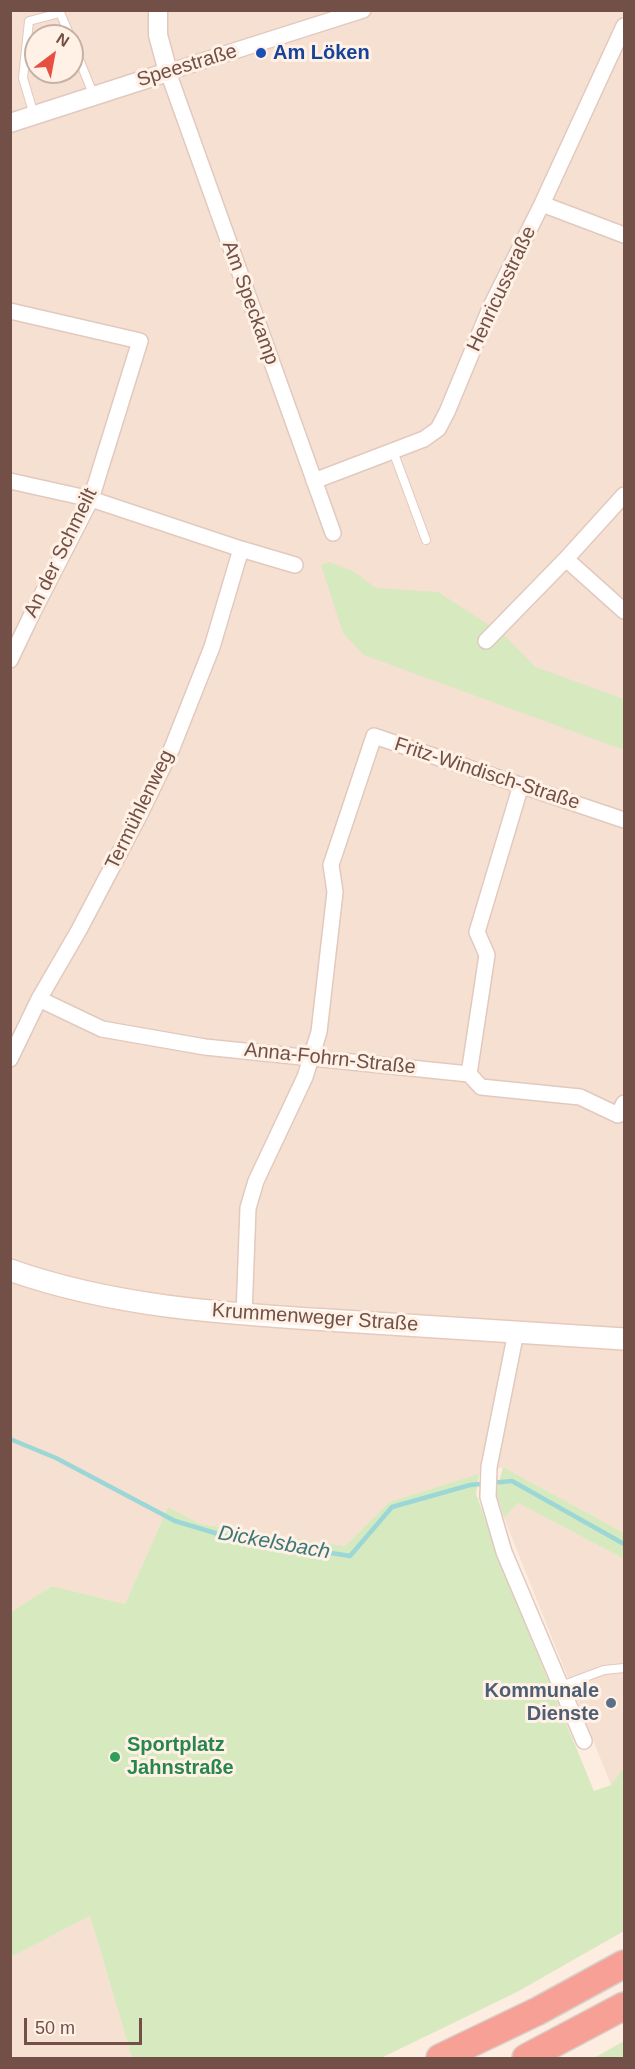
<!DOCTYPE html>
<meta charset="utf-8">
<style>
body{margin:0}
#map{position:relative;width:635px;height:2069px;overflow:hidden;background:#fcede0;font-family:Helvetica,sans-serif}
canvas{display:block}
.frame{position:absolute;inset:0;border:12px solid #725047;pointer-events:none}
.north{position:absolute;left:24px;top:24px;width:60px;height:60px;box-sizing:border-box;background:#fff1e6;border:2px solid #c7b1a6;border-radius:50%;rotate:32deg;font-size:16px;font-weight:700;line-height:24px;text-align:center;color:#725047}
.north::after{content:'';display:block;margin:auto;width:21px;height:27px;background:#e74f43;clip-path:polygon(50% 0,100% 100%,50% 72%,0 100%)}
.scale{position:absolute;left:24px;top:2018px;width:118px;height:27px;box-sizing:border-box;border:3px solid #725047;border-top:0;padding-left:8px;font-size:18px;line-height:21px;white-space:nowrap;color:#725047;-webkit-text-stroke:4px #fff1e6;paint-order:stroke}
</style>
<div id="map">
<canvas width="635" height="2069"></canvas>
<div class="frame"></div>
<div class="north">N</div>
<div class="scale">50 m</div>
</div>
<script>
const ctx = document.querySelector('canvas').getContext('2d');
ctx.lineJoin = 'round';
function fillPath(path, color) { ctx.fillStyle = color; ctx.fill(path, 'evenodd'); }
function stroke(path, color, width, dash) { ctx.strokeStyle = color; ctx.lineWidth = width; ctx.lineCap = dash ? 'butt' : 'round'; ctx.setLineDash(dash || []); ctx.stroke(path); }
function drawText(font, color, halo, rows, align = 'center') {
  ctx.font = font + ' Helvetica,sans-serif'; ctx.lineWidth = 6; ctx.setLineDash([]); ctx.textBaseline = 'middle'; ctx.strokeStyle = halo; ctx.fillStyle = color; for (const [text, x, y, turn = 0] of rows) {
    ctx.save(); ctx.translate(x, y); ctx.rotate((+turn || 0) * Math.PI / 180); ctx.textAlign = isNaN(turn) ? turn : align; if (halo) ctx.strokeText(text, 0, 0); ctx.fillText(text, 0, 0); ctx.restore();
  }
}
const residential = new Path2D(`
 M11,11H624V1533L503,1467L389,1502L345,1546L200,1524L168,1507L125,1604L52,1586L11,1612ZM36,36H72V72H36Z
 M518,1503L624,1559V1767L611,1785L504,1518Z
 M90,1916L132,2058H11V1957Z`);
const green = new Path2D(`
 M330,562L354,572L376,588L438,592L503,634L535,667L624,699V750L364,655L343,633L321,565Z
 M503,1467L624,1533V1559L518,1503L504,1518L496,1493Z
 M479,1474L476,1494L512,1592L594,1791L611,1785L624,1767V1931L517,1992L381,2058H132L90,1916L11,1957V1612L52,1586L125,1604L168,1507L200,1524L345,1546L389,1502Z
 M624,2041V2058H594Z`);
const stream = new Path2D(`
 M10,1439L56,1458L175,1521L225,1536L350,1556L392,1507L470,1485L512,1481L624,1544`);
const service = new Path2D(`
 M59,10L70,36
 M72,42L94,96
 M34,115L23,78L29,21L60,13
 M393,451L426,540
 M561,1686L604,1670L624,1668`);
const minor = new Path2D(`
 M542,204L624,235
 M10,311L140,341L91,499L33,612L10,660
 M10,481L91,499L241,549
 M314,481L424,439L438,429L447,412L491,306L542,204L624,26
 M333,533L168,72L363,10
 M566,559L624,611
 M486,641L566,559L624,495
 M39,999L102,1029L205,1047L469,1074L481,1087L580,1097L618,1115L624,1103
 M10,1059L39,999L79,930L140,814L172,748L212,647L241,549L295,565
 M469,1074L487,955L477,932L521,785
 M244,1315L248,1208L256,1181L305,1077L319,1032L335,892L331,865L374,736L624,820
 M516,1332L489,1467L488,1497L504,1552L584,1741`);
const tertiary = new Path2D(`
 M10,123L168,72L158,35V10`);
const secondary = new Path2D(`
 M10,1270C117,1308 231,1314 343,1321C437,1327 531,1333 624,1339`);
const motorway = new Path2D(`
 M440,2058L538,2011L624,1964
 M526,2058L624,2006`);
const markers = [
 [261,53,6,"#1a4fb4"],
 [611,1703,6,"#5c6f8a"],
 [115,1757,6,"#2e9e5b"]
];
const transitNames = [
 ["Am Löken",273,53]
];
const streetNames = [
 ["Speestraße",187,66,-17],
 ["Henricusstraße",502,289,-65],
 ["Am Speckamp",250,303,70],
 ["An der Schmeilt",61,553,-64],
 ["Fritz-Windisch-Straße",487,774,18],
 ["Termühlenweg",140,810,-64],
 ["Anna-Fohrn-Straße",330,1059,6],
 ["Krummenweger Straße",315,1318,4]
];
const serviceNames = [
 ["Kommunale",599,1691],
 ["Dienste",599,1714]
];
const leisureNames = [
 ["Sportplatz",127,1745],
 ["Jahnstraße",127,1768]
];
const waterNames = [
 ["Dickelsbach",274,1543,10]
];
fillPath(residential, '#f6e0d1');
fillPath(green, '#d6e9bf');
stroke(stream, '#9bd7d7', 4.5);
stroke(service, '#e2c9bf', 10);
stroke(minor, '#e2c9bf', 18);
stroke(tertiary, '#e2c9bf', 21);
stroke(secondary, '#e7c9bc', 24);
stroke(motorway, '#d8cecb', 30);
stroke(service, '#fff', 8);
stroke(minor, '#fff', 15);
stroke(tertiary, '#fff', 18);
stroke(secondary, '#fff', 21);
stroke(motorway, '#f7a096', 27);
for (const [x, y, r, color] of markers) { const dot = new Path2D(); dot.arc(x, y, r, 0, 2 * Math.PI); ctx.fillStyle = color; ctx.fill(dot); stroke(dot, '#fff1e6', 2); }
drawText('bold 20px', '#164399', '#fff1e6', transitNames, 'left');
drawText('20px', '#725047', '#fff1e6', streetNames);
drawText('bold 20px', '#4e5e75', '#fff1e6', serviceNames, 'right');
drawText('bold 20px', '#27864d', '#fff1e6', leisureNames, 'left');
drawText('italic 21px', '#3c7878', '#fff1e6', waterNames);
</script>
